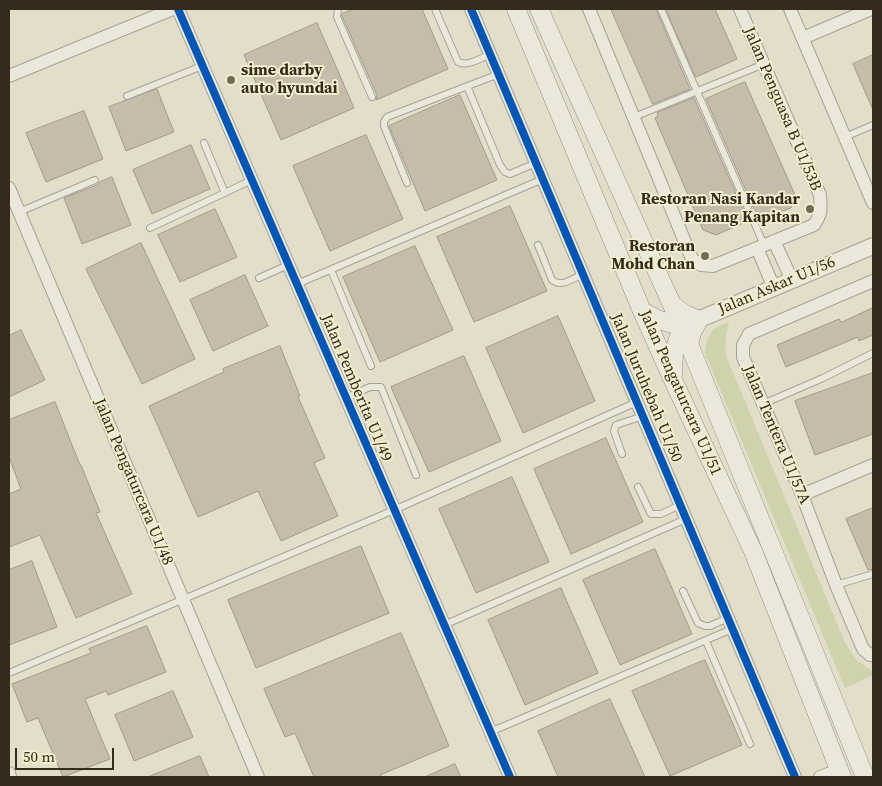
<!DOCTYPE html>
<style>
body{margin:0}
#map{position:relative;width:882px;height:786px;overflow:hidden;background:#e2deca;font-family:"Source Serif 4",serif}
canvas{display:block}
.frame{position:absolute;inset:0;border:10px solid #342b1c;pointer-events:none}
.scale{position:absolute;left:15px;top:748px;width:99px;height:22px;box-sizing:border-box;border:2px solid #342b1c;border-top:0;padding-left:6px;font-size:15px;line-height:18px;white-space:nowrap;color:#342b1c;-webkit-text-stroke:4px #f4eecf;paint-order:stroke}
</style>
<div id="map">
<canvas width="882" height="786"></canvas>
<div class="frame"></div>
<div class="scale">50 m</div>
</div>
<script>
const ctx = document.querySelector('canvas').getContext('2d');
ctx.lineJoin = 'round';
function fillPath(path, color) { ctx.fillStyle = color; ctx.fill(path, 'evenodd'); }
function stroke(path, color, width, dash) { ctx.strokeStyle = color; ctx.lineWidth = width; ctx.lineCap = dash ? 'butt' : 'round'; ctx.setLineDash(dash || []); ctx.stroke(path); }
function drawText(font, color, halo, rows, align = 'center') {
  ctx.font = font + ' "Source Serif 4",serif'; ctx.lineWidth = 4; ctx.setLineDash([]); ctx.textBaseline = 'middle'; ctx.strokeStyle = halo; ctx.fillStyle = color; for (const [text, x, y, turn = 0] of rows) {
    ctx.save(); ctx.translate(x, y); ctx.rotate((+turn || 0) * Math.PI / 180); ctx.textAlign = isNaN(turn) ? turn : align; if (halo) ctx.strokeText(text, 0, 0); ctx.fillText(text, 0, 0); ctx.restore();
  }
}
const green = new Path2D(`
 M729,322L726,336L725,353L845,643L857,661L873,671V675L845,688L705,353L707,340L713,329Z`);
const building = new Path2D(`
 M354,9H422L448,69L376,100L377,95L342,16V14Z
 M611,9H656L690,89L653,104Z
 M666,9H715L737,59L696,77Z
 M317,23L354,108L281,140L244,55Z
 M873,55V110L853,64Z
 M745,82L795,195L791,208L760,219L758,216H757L706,99Z
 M157,89L174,132L126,151L109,107Z
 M460,95L497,180L425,211L389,126Z
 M694,98L748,221L716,235L703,230L655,118L658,116L657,113Z
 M84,111L103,159L46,182L26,133Z
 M366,135L403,219L330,251L293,166Z
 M191,145L210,189L152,214L133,170Z
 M112,177L131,225L82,244L64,198L97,185L100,182Z
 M510,206L547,291L474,322L437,237Z
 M215,209L237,257L180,282L158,235Z
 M141,243L195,359L142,384L86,269Z
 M415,246L453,330L380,362L343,277Z
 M245,275L268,326L213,351L190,300Z
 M873,308V335L859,341L858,337L786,367L777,345L839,319L841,322Z
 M558,316L595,401L523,433L486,348Z
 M21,330L45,380L9,397V336Z
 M280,346L300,396L298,397L325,458L314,463L338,516L281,541L258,491L198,517L149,406L224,372L223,369Z
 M464,356L501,441L429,472L391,387Z
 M873,373V434L815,455L795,401Z
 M55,402L80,465H81L100,512L96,513L132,594L76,618L40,535L9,547V494L21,489L9,457V420Z
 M606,438L643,522L571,554L534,469Z
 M512,477L549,562L476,593L439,509Z
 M873,508V569L868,570L846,519Z
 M361,546L389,613L256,668L228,600Z
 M655,549L692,634L620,665L583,580Z
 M32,561L57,627L9,645V570Z
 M561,588L598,673L525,705L488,620Z
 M147,626L166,672L108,695L106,691L85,699L110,759L63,777L38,718L27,722L12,684L91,653L89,649Z
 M401,633L449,746L380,775L381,777H314L295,733L285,737L264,689Z
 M705,660L742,745L670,776L632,691Z
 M173,691L193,737L134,761L115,715Z
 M610,699L645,777H558L538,731Z
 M200,756L209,777H148Z
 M455,764L461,777H425Z`);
const service = new Path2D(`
 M338,9L337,17L372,97
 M435,9L458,62C468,67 481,58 490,54
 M661,9L764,245
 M467,86L500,165L505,172L510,174L536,163
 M127,96L202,66
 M634,117L764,64
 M845,137L873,125
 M204,143L225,193
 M407,183L384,126V122L387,117L499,74
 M19,212L95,180
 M150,228L252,180
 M538,245L552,280C562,288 573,278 583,274
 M331,270L371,366
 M259,278L288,265
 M297,284L543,179
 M346,398L370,387H381L416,475
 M763,404L823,378L873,353
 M622,454L614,431L616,425L643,416
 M638,487L651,514H661L680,505
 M836,585L873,574
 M683,591L698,623L705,626H710L728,618
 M444,625L686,519
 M706,641L750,744
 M9,673L394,510L637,402
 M490,732L732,629`);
const minor = new Path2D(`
 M178,9L510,777
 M471,9L795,777
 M589,9L692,259L701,265L713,266L814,225C822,213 821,209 820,195L740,9
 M790,9L873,203
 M803,38L871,9
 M9,76L173,9
 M9,188L258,777
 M774,241L792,280
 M757,248L774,288
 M873,281L749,334L743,345V357L802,495L836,585L863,649L870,655H873
 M802,495L873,465
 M9,773L10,777
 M820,777L839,770`);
const tertiary = new Path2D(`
 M686,325L873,246`);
const secondary = new Path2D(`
 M516,9L642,311L673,380L753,551L842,777
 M539,9L682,327L865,777
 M672,305L685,314L699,320L692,332L689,345
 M642,311L657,319L682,327
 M673,375L674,352L682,327`);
const cycleway = new Path2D(`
 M178,9L510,777
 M471,9L795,777`);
const markers = [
 [231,80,5,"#716a59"],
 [810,209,5,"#716a59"],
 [705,256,5,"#716a59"]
];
const poiNames = [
 ["sime darby",241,71,"left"],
 ["auto hyundai",241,89,"left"],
 ["Restoran Nasi Kandar",800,200],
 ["Penang Kapitan",800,218],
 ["Restoran",695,247],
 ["Mohd Chan",695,265]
];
const streetNames = [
 ["Jalan Penguasa B U1/53B",782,109,67],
 ["Jalan Askar U1/56",777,286,-23],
 ["Jalan Pemberita U1/49",356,388,67],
 ["Jalan Juruhebah U1/50",646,388,67],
 ["Jalan Pengaturcara U1/51",680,393,66],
 ["Jalan Tentera U1/57A",776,435,67],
 ["Jalan Pengaturcara U1/48",133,482,67]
];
fillPath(green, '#ced3ac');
fillPath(building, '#c6bcab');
stroke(building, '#a29989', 1);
stroke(service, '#a7a294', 8);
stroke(minor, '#a7a294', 14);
stroke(tertiary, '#a7a294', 18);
stroke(secondary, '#969183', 19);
stroke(service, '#eae7db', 6);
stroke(minor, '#eae7db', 12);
stroke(tertiary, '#eae7db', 16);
stroke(secondary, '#eae7db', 18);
stroke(cycleway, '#0057b8', 8);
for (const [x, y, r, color] of markers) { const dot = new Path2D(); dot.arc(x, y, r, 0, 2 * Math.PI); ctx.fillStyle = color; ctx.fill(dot); stroke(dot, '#f4eecf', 2); }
drawText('bold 16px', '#342b1c', '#f4eecf', poiNames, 'right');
drawText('16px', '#342b1c', '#f4eecf', streetNames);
</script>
